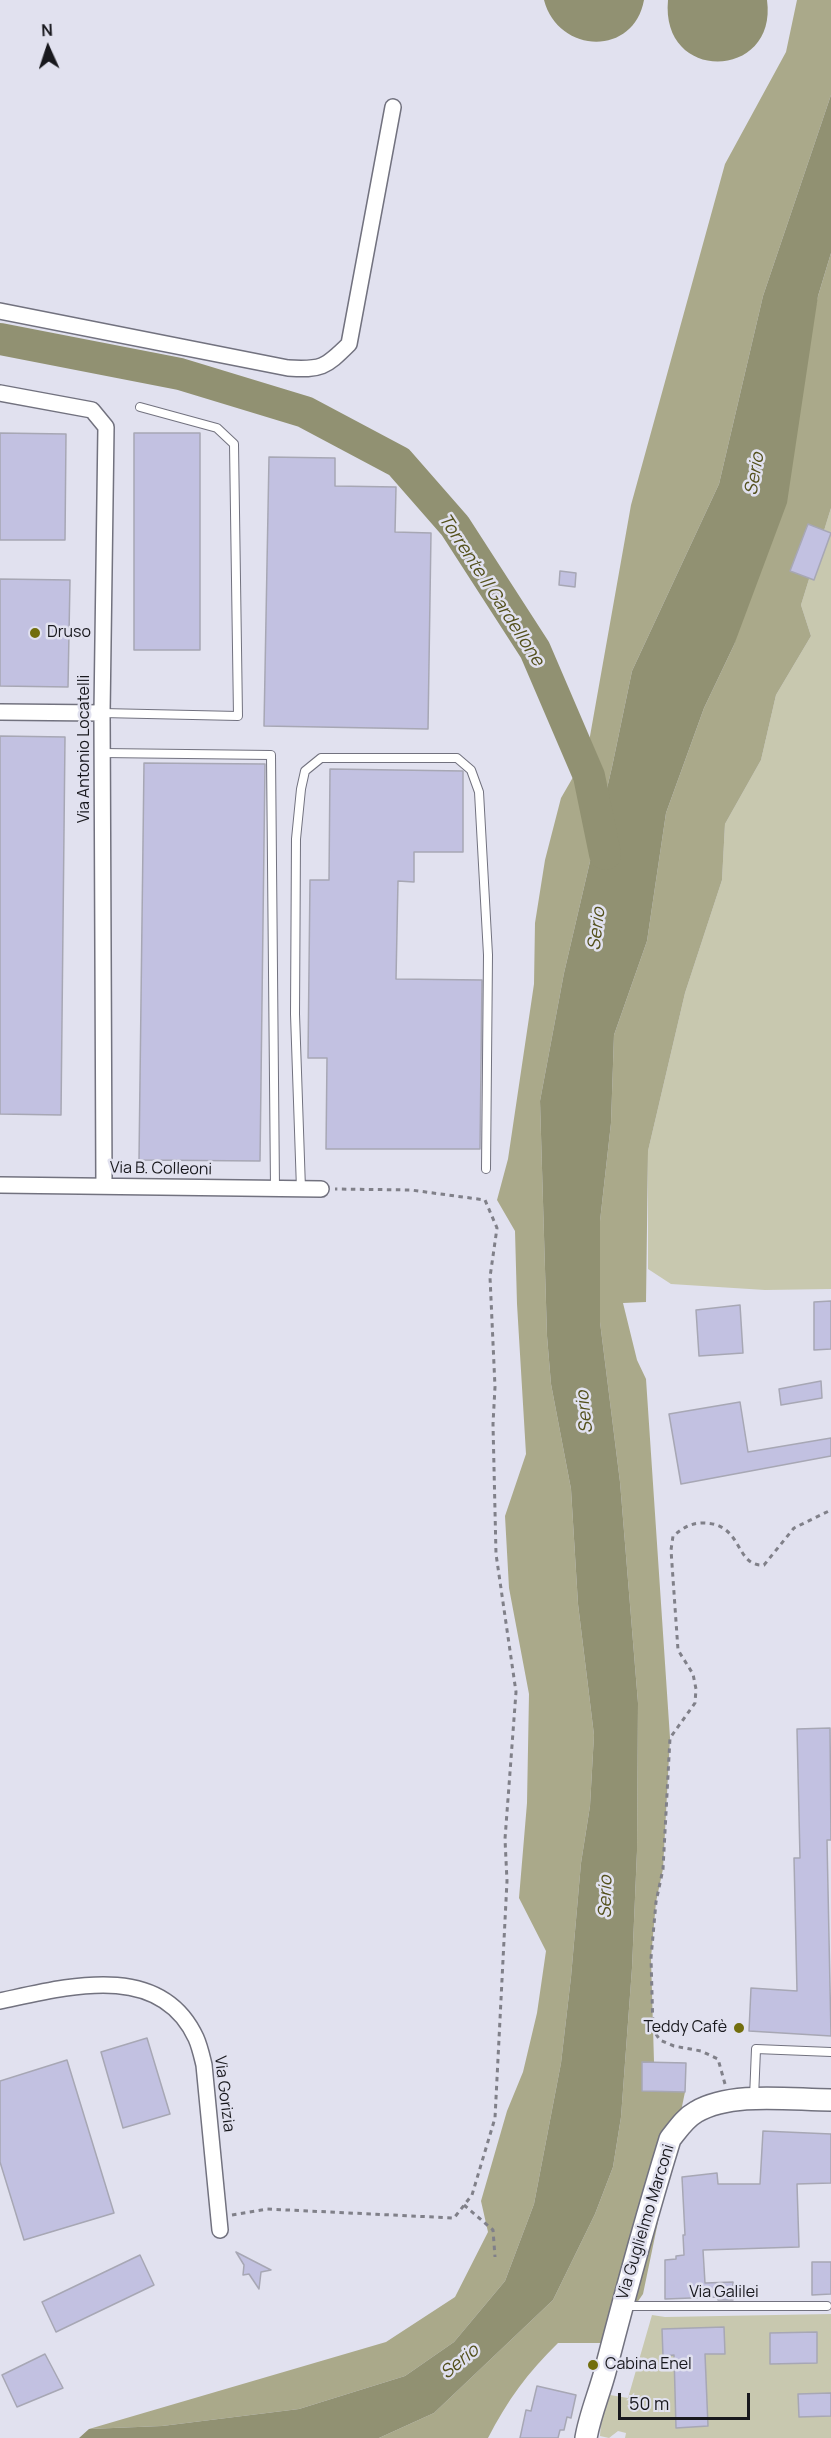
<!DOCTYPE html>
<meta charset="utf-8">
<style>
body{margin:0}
#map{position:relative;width:831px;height:2438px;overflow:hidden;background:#e1e1ef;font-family:Manrope,sans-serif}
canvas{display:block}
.north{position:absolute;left:18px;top:18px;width:60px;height:60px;-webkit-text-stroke:4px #e1e1ef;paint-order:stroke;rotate:357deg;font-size:16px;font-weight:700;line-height:24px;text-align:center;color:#18181d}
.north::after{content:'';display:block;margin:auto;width:21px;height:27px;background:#18181d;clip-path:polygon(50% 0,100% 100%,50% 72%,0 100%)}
.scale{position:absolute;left:618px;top:2393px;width:132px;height:27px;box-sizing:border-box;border:3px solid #18181d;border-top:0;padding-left:8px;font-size:18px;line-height:21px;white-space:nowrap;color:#18181d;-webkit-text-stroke:4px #e1e1ef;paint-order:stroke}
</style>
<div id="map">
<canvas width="831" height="2438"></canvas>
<div class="north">N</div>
<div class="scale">50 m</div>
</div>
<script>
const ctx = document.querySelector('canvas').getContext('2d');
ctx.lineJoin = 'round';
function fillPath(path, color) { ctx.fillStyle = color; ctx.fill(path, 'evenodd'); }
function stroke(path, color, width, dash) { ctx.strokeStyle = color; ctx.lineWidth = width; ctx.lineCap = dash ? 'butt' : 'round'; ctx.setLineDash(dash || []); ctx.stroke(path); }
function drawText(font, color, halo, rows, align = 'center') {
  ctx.font = font + ' Manrope,sans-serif'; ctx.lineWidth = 5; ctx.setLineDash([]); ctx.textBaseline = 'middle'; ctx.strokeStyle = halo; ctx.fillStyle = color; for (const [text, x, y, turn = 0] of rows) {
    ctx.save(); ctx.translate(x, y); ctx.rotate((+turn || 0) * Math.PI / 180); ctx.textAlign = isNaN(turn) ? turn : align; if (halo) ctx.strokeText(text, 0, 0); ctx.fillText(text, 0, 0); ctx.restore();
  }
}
const green = new Path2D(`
 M831,508V1289L765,1290L671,1284L648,1269V1151L685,993L722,880L725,824L761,760L776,695L811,636L801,605Z
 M831,2314V2438H625L626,2433L618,2431L609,2438L600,2436L601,2421L610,2395L628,2398L652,2315L665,2317Z`);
const forest = new Path2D(`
 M797,0H831V95L763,296L719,484L632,671L612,767L564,973L540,1101L547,1336L551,1384L571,1489L578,1604L594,1735L590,1806L581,1863L571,1977L561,2063L534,2204L505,2281L454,2342L405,2376L299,2409L162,2426L89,2429L386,2342L455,2297L488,2232L481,2201L507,2111L523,2072L537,2013L546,1951L519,1898L527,1803L529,1694L509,1588L505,1516L526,1454L517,1304L515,1231L497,1200L508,1159L534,984L535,923L545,860L561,798L587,753L631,505L725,164L786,52Z
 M831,253V508L801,605L811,636L776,695L761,760L725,824L722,880L685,993L648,1151L646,1302L623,1303L637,1360L646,1379L670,1738L663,1869L656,1902L651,1958L654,2062L686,2063L685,2092L643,2294L609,2343H558C528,2372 507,2401 488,2438H379L434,2413L553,2300L595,2214L613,2167L621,2117L632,1968L637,1851L638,1703L620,1482L600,1322V1221L611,1123L614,1035L647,941L666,813L704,708L734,645L818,296Z`);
const water = new Path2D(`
 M544,0H644C634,57 558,54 544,0Z
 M668,0H767C778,80 660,84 668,0Z
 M831,95V253L818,296L787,503L734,645L704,708L666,813L647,941L614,1035L611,1123L600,1221V1322L620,1482L638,1703L637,1851L632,1968L621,2117L613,2167L595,2214L553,2300L434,2413L379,2438H79L89,2429L162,2426L299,2409L405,2376L454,2342L505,2281L534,2204L561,2063L571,1977L581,1863L590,1806L594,1735L578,1604L571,1489L551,1384L547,1336L540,1101L564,973L612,767L632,671L719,484L763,296Z`);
const river = new Path2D(`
 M0,339L180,374L305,412L399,462L455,526L535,650L589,776L605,854`);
const building = new Path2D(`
 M0,433L66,434L65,540H0Z
 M134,433H200V650H134Z
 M269,457L335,458V486L396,487L395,532L431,533L428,729L264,726Z
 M808,524L831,533L814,580L790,571Z
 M560,571L576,573L575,587L559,585Z
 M0,579L70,580L68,687L0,686Z
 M0,736L65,737L61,1115L0,1114Z
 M144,763L265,764L260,1161L139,1160Z
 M330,769L463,771V852H414V882L398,881L396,979L482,980L480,1149H326L327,1058H308L310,880H329Z
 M831,1301V1349L814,1350V1302Z
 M740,1305L743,1353L699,1356L696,1310Z
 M821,1381L822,1398L781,1405L779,1389Z
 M740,1402L748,1452L831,1438V1456L681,1484L669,1414Z
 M830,1728L831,1840H827L831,2036L749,2031L751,1988L797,1991L794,1858H800L797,1729Z
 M147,2038L170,2114L123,2128L101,2052Z
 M67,2060L114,2213L24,2240L0,2162V2081Z
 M642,2062L686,2063L685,2092L642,2091Z
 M763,2131L831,2134V2183L797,2184L799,2247L703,2250L705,2283L733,2282V2300H718V2297L665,2299V2260L676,2259V2256L684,2255L683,2235H685L682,2177L717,2173L718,2184H760Z
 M236,2252L271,2270L261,2272L259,2289L249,2274L243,2275L244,2265Z
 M140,2255L154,2285L56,2332L42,2302Z
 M812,2262H831V2294L812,2295Z
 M724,2327L725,2354H705L708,2426L676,2428L674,2355L663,2356L662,2329Z
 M817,2332V2363L770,2364V2333Z
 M45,2354L63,2388L17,2407L2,2375Z
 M537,2386L576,2395L571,2418L567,2417L564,2430H560L558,2438H520L526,2410L531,2411Z
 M831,2393V2416L799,2417L798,2394Z`);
const path = new Path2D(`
 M725,2084L718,2059L701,2051L674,2046L660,2040L653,2030L651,1958L656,1902L663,1869L670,1738L695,1703L696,1689L693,1674L678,1650L671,1550L673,1536C683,1528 690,1523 703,1523C744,1523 734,1567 764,1565L794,1528L831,1510
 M464,2205L493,2230L495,2257
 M232,2215L267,2209L454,2218L472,2195L495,2118L507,1881L505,1839L516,1692L496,1554L493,1424L495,1387L490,1277L497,1228L485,1200L411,1190L335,1189`);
const lane = new Path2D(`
 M102,713L238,716L234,444L217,428L140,407
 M102,753L271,755L275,1188
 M301,1189L295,1014L296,839L301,789L305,771L321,758H457L471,770L479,792L488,955L486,1169
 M754,2098L756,2049L831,2052
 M623,2306H827`);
const street = new Path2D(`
 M0,311L288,368C321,370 325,368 349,344L393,107
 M0,393L92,410L106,427L102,713L104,1186
 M0,712L102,713
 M0,1185L321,1189
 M0,2001C66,1987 160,1960 196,2038C200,2047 202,2057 204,2065L220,2230`);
const secondary = new Path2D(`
 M586,2438C590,2414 600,2392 606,2368C626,2291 647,2214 670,2139C678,2129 685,2118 696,2112C732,2091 791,2100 831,2100`);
const markers = [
 [35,633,6,"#726e0d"],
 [739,2028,6,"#726e0d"],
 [593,2365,6,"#726e0d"]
];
const poiNames = [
 ["Druso",47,633],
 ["Teddy Cafè",727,2028,"right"],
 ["Cabina Enel",605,2365]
];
const streetNames = [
 ["Via Antonio Locatelli",85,749,-90],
 ["Via B. Colleoni",161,1169,1],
 ["Via Gorizia",224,2094,83],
 ["Via Guglielmo Marconi",646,2222,-73],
 ["Via Galilei",724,2293]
];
const waterNames = [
 ["Serio",755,474,-80],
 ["Torrente Il Gardellone",491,590,57],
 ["Serio",597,929,-83],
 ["Serio",585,1412,-96],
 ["Serio",606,1897,-89],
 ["Serio",460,2362,-39]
];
fillPath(green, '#c8c8af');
fillPath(forest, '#aaa98a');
fillPath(water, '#919172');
stroke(river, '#919172', 32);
fillPath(building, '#c2c1e1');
stroke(building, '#a7a7b4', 1.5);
stroke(lane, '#72727f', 10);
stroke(street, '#72727f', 18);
stroke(secondary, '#72727f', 24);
stroke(path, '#808089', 3, [4.5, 4.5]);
stroke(lane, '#fff', 8);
stroke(street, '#fff', 15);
stroke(secondary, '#fff', 21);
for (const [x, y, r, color] of markers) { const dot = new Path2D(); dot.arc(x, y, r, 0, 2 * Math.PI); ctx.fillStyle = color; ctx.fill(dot); stroke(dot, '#e1e1ef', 2); }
drawText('16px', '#18181d', '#e1e1ef', poiNames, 'left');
drawText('16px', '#18181d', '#e1e1ef', streetNames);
drawText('italic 18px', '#53501b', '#e1e1ef', waterNames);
</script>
